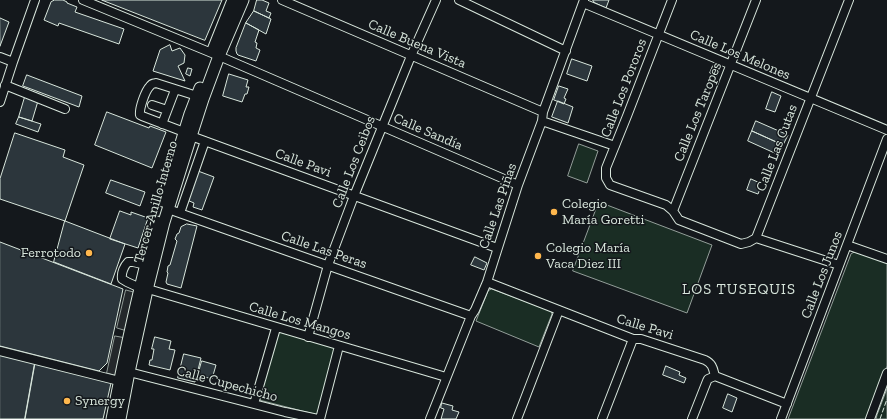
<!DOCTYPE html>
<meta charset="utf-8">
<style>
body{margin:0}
canvas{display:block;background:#14181c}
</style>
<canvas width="887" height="419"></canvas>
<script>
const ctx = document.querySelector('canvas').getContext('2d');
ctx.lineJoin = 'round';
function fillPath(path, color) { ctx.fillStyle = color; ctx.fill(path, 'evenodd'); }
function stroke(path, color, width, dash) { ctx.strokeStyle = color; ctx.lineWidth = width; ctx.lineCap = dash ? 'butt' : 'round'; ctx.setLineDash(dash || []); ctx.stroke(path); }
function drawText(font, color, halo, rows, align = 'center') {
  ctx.font = font + ' "Zilla Slab",serif'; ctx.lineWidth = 3; ctx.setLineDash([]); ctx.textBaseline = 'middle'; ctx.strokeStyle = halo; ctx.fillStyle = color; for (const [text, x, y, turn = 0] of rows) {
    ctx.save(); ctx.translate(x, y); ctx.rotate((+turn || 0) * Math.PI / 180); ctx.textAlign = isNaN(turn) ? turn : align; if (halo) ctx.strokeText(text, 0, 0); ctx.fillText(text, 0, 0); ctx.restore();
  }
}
const green = new Path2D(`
 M579,144L598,151L587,183L568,176Z
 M599,202L712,245L687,313L573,271Z
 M855,252H858L887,262V366L867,419H788L851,254Z
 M492,289L551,311L552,314L539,347L476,321L488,291Z
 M277,331L336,346L318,415L259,400Z
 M887,389V419H876L877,415Z`);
const parking = new Path2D(`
 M126,290L137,293L127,331L117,328Z
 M115,336L126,338L118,376L107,373Z`);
const building = new Path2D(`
 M55,0H63L67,2V3L77,7L75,12L124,29L119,44L59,23L58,26L44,20L51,2Z
 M102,0H222L205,40Z
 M257,0H262L269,3L266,11L271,13L269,18L254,11Z
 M593,0H609L606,8L595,3Z
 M254,11L271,19L266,34L246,23Z
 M0,18L9,22L0,46Z
 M246,23L259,30L255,42L257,43L256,48L260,50L256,61L238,55L237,54L236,51V48Z
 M170,45L172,51L180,48L185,55L184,63L178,66L185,81L153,71L160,50Z
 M572,59L592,66L587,81L567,74Z
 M713,66L718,67L719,71L717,76L710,73Z
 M188,68L192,69L190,76L186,74Z
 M229,74L248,80L246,87H249L247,94H245L242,102L223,96Z
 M27,75L82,96L79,107L23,86Z
 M559,86L568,89L564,98L566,99L564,104L554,100Z
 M772,92L781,96L775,112L766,109Z
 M25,97L38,101L32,121L19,117Z
 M558,101L573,107L568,123L552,117Z
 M107,112L149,128L150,126L166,132L152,168L95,145Z
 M19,117L41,124L38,132L16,124Z
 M756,121L788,135L783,145L752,131Z
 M752,131L783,145L779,155L748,141Z
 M15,133L65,150L63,157L84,165L65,221L0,199V179Z
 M198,171L214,177L202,210L193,207L194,203L187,200Z
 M751,179L760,183L757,188L760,189L758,194L747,190Z
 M111,180L145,192L140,206L106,193Z
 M120,211L131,215V212L148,218L138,248L110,239Z
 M65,221L125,244L111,284L54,262Z
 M187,224L197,226L181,288L167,284L166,282L168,273L167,272L168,266L170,265L177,241L175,239L177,234L179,233L181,227Z
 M0,242L123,289L107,363L99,371L0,346Z
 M475,257L487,263L484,270L471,265Z
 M155,337L171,341L169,349L175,350L170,370L149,365L150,360H152L154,349H152Z
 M184,354L201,358L195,382L178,378Z
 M0,355L35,363L25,419H0Z
 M202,361L216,365L212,379L198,375Z
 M35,363L111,383L103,419H25Z
 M666,366L680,372L679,375L686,378L684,383L663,375Z
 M728,394L737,398L732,412L723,408Z
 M442,403L453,406L452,410L459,412L456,419H441L444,409L441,408Z`);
const minor = new Path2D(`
 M83,0L219,56L518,185
 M282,0L543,112
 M459,0L566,51
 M672,0L627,116L606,168V178L610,185L666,205L673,211L679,220L741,244L749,242L756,238
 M583,3L887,130
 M0,57L13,62
 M5,85L65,109
 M0,102L13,62L35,0
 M152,105L167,110
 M542,121L615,146
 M162,124L175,90
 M184,132L142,116L140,115C139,109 145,91 150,86C152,83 153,84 156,83L197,96
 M191,136L497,248
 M168,209L471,316
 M673,211L756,0
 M180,213L205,141
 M756,238L849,0
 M756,238L839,265
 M847,245L887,259
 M487,282L633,339H641L705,360C713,364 713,369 715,376
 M140,288L127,282L122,279C121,273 124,266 128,262H133L146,265
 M148,289L446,377
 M308,337L328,265L354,196L411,56L436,0
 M0,351L119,381
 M129,372L285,412L318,419
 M715,376L787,404
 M254,404L276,328
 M320,419L339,346
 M430,419L471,316L475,310L487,282L518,185L542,121L543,112L584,0
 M517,419L559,310
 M602,419L633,339
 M692,419L707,381L708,379L715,376
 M781,419L887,139
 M870,419L887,373`);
const major = new Path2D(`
 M213,50L233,0
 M163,201L190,114L200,88
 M112,419C125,353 139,287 157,222
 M120,419L129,372L147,290L164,222L191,136L203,99L219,56L243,0`);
const fence = new Path2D(`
 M880,419L887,399`);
const markers = [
 [554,212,4,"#ffb74d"],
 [89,253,4,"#ffb74d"],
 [538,256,4,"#ffb74d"],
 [67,401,4,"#ffb74d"]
];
const streetNames = [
 ["Calle Buena Vista",417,44,23],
 ["Calle Los Melones",740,55,23],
 ["Calle Los Pororos",624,88,-69],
 ["Calle Los Taropes",698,112,-68],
 ["Calle Sandía",428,132,23],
 ["Calle Las Cutas",777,148,-69],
 ["Calle Los Ceibos",354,162,-69],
 ["Calle Pavi",303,163,20],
 ["Tercer Anillo Interno",156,202,-74],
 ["Calle Las Piñas",498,206,-71],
 ["Calle Las Peras",324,250,19],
 ["Calle Los Junos",822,275,-69],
 ["Calle Los Mangos",300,321,16],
 ["Calle Pavi",645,327,17],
 ["Calle Cupechicho",227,384,15]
];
const poiNames = [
 ["Colegio",562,204],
 ["María Goretti",562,220],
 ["Colegio María",546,248],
 ["Vaca Diez III",546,264],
 ["Ferrotodo",81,253,"right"],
 ["Synergy",75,401]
];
const neighbourhoodNames = [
 ["LOS TUSEQUIS",739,290]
];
fillPath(green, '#1a2d24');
stroke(green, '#939e99', 1);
fillPath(parking, '#24282b');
stroke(parking, '#939e99', 1);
fillPath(building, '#2c363c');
stroke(building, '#d8e6dc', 1);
stroke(minor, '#d8e6dc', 10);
stroke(major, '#d8e6dc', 13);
stroke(minor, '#14181c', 8);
stroke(major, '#14181c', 11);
stroke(fence, '#d8e6dc', 1, [5, 2]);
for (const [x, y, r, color] of markers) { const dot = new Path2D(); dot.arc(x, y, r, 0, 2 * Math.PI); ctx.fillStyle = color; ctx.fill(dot); stroke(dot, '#14181c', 1.5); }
drawText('14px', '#d8e6dc', '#14181c', streetNames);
drawText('14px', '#d8e6dc', '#14181c', poiNames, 'left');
ctx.letterSpacing = '1px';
drawText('15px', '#d8e6dc', '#14181c', neighbourhoodNames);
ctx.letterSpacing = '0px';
</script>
